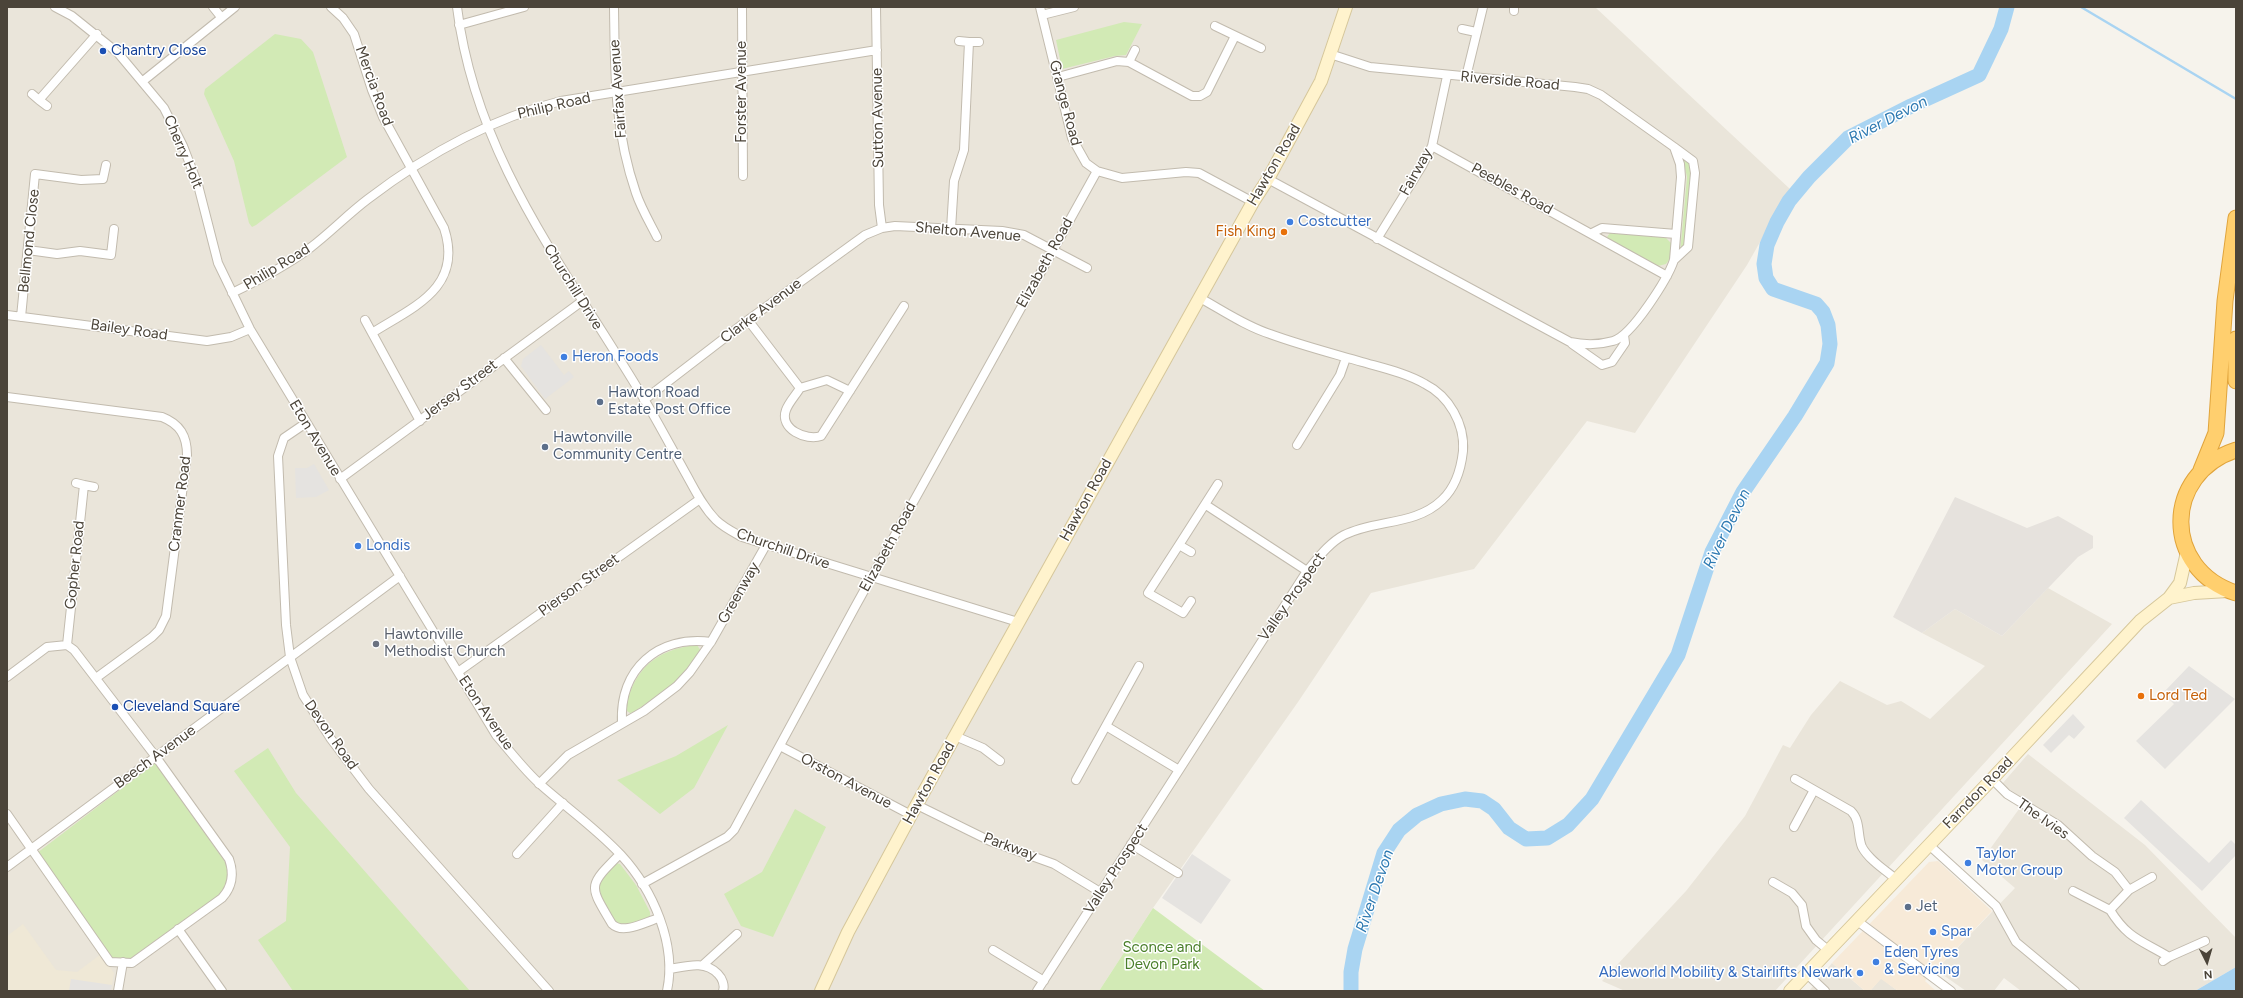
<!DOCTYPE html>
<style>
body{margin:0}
#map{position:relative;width:2243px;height:998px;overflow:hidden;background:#f6f3ec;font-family:Figtree,sans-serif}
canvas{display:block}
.frame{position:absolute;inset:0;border:8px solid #4b4439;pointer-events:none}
.north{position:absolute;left:2187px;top:942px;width:40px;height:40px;-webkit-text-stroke:3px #fff;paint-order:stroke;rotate:175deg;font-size:11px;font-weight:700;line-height:16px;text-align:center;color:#4b4439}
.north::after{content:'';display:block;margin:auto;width:14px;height:18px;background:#4b4439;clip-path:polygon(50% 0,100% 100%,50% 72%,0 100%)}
</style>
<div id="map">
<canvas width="2243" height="998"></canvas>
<div class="frame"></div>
<div class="north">N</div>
</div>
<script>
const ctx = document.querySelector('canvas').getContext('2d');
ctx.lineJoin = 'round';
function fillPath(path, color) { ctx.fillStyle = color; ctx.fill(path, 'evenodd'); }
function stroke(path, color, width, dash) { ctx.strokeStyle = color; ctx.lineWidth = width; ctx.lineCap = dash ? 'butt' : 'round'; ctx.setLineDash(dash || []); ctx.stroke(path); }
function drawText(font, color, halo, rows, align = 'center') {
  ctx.font = font + ' Figtree,sans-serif'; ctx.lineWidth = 3; ctx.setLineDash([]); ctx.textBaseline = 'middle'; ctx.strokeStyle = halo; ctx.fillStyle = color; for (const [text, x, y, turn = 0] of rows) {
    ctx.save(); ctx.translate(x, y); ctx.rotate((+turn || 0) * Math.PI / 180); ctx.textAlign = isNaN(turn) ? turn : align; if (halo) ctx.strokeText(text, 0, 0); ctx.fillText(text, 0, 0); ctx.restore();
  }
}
const residential = new Path2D(`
 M7,7H1595L1790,189L1747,265L1635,433L1587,421L1474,569L1371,593L1298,702L1153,908L1099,991H7Z
 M2048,588L2112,624L1775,991H1625L1602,981L1686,891L1745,816L1783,745L1790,748L1811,715L1840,681L1887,705L1901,701L1930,719L1985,666L1922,633L1955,609L2002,636Z
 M2028,754L2145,845L2236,938V967L2195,991H2021L2004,978L1994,991H1966L1936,970L2015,888L1982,860L2019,809L2023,799L2002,784Z
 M1832,963L1865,991H1809Z
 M1881,978L1898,991H1870Z`);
const commercial = new Path2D(`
 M1938,861L1992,911L1925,981L1936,991H1898L1881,979L1870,991H1865L1832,963L1929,862Z`);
const industrial = new Path2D(`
 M1955,497L2027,528L2058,516L2093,536V548L2078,557L2002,636L1955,609L1922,633L1893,617Z`);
const education = new Path2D(`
 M23,924L56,970L77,972L101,954L114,973L111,991H7V936Z`);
const green = new Path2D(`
 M1124,22L1142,24L1126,55L1115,56L1062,69L1056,40Z
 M275,34L301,39L313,52L347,157L256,225L252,227L249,223L234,161L204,94L205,89Z
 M1682,154L1692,165L1687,239L1680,253L1687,177Z
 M1610,233L1660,236L1666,238L1671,243V257L1666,264L1658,266L1610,240L1607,237Z
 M697,645L701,651L676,682L634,712L630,713L627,711C625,704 628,696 631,690C643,660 667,648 697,645Z
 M728,725L694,788L660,814L617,780L676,756Z
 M268,748L296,793L470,991H293L258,940L286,921L290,847L234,771Z
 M155,763L228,866L229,880L222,893L131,958H111L37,853Z
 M795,809L826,827L773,937L741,926L724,894L762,872Z
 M616,863L620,864L636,885L650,912V916C643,921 630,926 621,926C609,917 598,899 598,883Z
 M1153,908L1265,991H1099Z`);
const parking = new Path2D(`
 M541,345L564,375L569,371L574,377L545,399L521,366L523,359Z
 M314,464L329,490L316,497L296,498L295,468H307Z
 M2189,666L2235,699L2165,769L2136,741L2174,704L2163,693Z
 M2073,714L2085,727L2074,739L2069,735L2051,753L2043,745Z
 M2141,800L2209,863L2231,840L2236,845V855L2202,891L2124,818Z
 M1192,854L1231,880L1201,924L1162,898Z
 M71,979L112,985L111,991H69Z`);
const water = new Path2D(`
 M2236,967V991H2195Z`);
const stream = new Path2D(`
 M2081,7L2236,99`);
const river = new Path2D(`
 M1351,991V972L1355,949L1384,853L1399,830L1417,815L1441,804L1465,799L1482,801L1494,809L1509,828L1526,839L1547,838L1568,825L1592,799L1678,655L1712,552L1743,492L1795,416L1827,363L1830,344L1828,325L1823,312L1816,304L1773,289L1766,278L1764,264L1767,245L1777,222L1789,201L1809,177L1848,138L1911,106L1979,75L2001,29L2007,7`);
const street = new Path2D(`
 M55,7L72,16L118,53L164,108L183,146L198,185L218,263L250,329L496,735C510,751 524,770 541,785C567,808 597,829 621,855C653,890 677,944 667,991
 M213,7L221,17
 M331,7L343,18L354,34L372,90L383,117L444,228C464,288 413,307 372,333
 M457,7C476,161 568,271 644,399C659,424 672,449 686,474C695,490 703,507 716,520C723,527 733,532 742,537L1018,622
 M614,7C615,74 614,129 636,193C641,208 650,223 657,237
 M742,7L743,176
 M876,7L879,205L882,228
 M1040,7L1072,138L1086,163L1097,171L1122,178L1186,172L1199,173L1253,202
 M1514,11V7
 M1042,15L1074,7
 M459,25L524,7
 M1215,26L1261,48
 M1462,29L1476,32
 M969,42H979
 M1129,62L1135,50
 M1058,77L1117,61L1129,62L1192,96H1200L1207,92L1235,36
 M1466,77L1483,7
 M143,81L235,7
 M32,94L39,100L97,34
 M39,100L47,106
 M1432,146L1667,276
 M1674,147L1693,161L1695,173L1688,247L1674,260
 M1268,179L1570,342C1584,345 1599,345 1613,341C1632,336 1668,278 1674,260L1681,177L1680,164L1674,147L1601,95L1588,89L1575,87L1370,67L1330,54
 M951,229L954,181L964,150L969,42L959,41
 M1592,233L1602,228L1676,234
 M1377,239L1422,166L1432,146L1447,76
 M28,250L57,254L80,251L111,255L114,229
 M232,293C259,280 286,266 310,248C331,232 348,214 368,199C427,154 489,119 561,101L877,50
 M7,315L207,341L231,337L250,329
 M21,317L35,174L81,180L103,179L106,165
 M365,320L420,421
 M748,320L800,388C796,395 789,402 786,410C779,429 806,441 821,436L904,306
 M1572,344L1602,365L1612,362L1625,343L1624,335
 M504,358L546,410
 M800,388L827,380L850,391
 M7,397L162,417C180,424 187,436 187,455L166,616L159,630L152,637L96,678
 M644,400L748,320L865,235L882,228L895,226L1002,231L1024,235L1087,268
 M306,423L284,438L278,456L286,625L290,657L303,695L331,739L369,789L549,991
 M1297,445L1340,375L1346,358
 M340,479L581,302
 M84,485L94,487
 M1206,505L1307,571
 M1179,545L1148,593L1183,613L1191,601
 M1191,552L1179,545L1218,484
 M67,645L84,485L76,483
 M458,672L700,499
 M7,677L47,647L67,645L74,650L156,757L229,859C234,873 233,886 222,898L132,963L110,962L7,814
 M622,723C619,669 658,635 711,642
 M1106,726L1179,770
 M955,736L983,748L1000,761
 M780,746L911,815
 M1795,779L1851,811C1861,821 1857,835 1862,847C1869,860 1885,870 1896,879
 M1992,779L2007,794L2058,825L2092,856L2115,872L2129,890
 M1076,780L1139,666
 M539,784L568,755L644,711L677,686L690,672L711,642L766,545
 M917,805L990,841L1054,864L1100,892
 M1794,827L1814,790
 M1131,844L1178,873
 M1929,845L1996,906L2016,942L2075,991
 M517,854L563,803
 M620,854C587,887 589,885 612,924C623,935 645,922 659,918
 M7,867L400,576
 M2152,877L2129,890L2110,910C2128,939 2141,940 2169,957L2163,961
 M1773,882L1792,893L1802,905L1806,926L1816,940L1828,950
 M642,884L727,837L734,830L855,607L1097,171
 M2073,891L2110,910
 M1856,920L1951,991
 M178,929L222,991
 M993,950L1044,981
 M2169,957L2205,941
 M704,964L737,934
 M670,969C687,966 705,960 718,974C722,978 725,985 723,991
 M1806,973L1825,991
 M118,991L123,962
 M1037,991L1307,571C1318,558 1329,543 1344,535C1376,519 1415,526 1442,500C1456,487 1461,469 1463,451C1465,424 1449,396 1425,384C1406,373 1383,368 1362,362C1331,353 1300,345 1270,334C1245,326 1222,310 1200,298`);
const secondary = new Path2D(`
 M2169,598L2194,593L2228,591
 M821,991L848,932L911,815L1253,202L1268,179L1321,81L1346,7
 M1790,991L1992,779L2140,621L2169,598L2180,583L2187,552`);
const highway = new Path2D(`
 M2236,339V381
 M2236,450C2163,474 2162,569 2236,593
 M2201,470L2216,433L2225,301L2236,218`);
const markers = [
 [103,51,4,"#1a4fb4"],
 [1290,222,4,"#3f7fe0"],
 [1284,232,4,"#e8710a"],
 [564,357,4,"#3f7fe0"],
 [600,402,4,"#5c6f8a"],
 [545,447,4,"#5c6f8a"],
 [358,546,4,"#3f7fe0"],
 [376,644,4,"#6b7280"],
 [2141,696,4,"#e8710a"],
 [115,707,4,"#1a4fb4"],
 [1968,863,4,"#3f7fe0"],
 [1908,907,4,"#5c6f8a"],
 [1933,932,4,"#3f7fe0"],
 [1876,962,4,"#3f7fe0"],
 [1860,973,4,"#3f7fe0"]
];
const transitNames = [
 ["Chantry Close",111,51],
 ["Cleveland Square",123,707]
];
const streetNames = [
 ["Riverside Road",1510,81,5],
 ["Mercia Road",374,86,70],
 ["Fairfax Avenue",618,89,-94],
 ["Forster Avenue",742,92,-90],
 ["Grange Road",1065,103,75],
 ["Philip Road",554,106,-13],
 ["Sutton Avenue",878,118,-91],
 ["Cherry Holt",183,152,67],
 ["Hawton Road",1274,165,-60],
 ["Fairway",1416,172,-61],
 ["Peebles Road",1512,189,29],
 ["Shelton Avenue",968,232,5],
 ["Bellmond Close",29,241,-84],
 ["Elizabeth Road",1045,263,-61],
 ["Philip Road",277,267,-31],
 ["Churchill Drive",573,287,58],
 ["Clarke Avenue",761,311,-37],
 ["Bailey Road",129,330,8],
 ["Jersey Street",460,390,-37],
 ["Eton Avenue",315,438,59],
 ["Hawton Road",1086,500,-61],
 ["Cranmer Road",180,504,-83],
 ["Elizabeth Road",888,547,-61],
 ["Churchill Drive",783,549,19],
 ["Gopher Road",75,565,-84],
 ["Pierson Street",579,585,-36],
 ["Greenway",739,593,-60],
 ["Valley Prospect",1292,597,-55],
 ["Eton Avenue",486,713,56],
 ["Devon Road",331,735,55],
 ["Beech Avenue",155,757,-36],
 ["Orston Avenue",846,781,28],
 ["Hawton Road",929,783,-61],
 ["Farndon Road",1978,793,-46],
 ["The Ivies",2043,819,35],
 ["Parkway",1010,847,20],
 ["Valley Prospect",1116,869,-57]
];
const shopNames = [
 ["Costcutter",1298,222],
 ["Heron Foods",572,357],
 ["Londis",366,546],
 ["Taylor",1976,854],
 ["Motor Group",1976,871],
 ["Spar",1941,932],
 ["Eden Tyres",1884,953],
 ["& Servicing",1884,970],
 ["Ableworld Mobility & Stairlifts Newark",1852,973,"right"]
];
const foodNames = [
 ["Fish King",1276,232],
 ["Lord Ted",2149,696,"left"]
];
const serviceNames = [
 ["Hawton Road",608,393],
 ["Estate Post Office",608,410],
 ["Hawtonville",553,438],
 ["Community Centre",553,455],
 ["Jet",1916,907]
];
const worshipNames = [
 ["Hawtonville",384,635],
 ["Methodist Church",384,652]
];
const parkNames = [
 ["Sconce and",1162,948],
 ["Devon Park",1162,965]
];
const waterNames = [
 ["River Devon",1888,120,-27],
 ["River Devon",1727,529,-64],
 ["River Devon",1375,891,-71]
];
fillPath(residential, '#eae5da');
fillPath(commercial, '#f7ead8');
fillPath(industrial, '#e6e2dd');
fillPath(education, '#efe8d6');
fillPath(green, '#d2eab5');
fillPath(parking, '#e5e3e0');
fillPath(water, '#a9d4f2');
stroke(stream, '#a9d4f2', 2.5);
stroke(river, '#a9d4f2', 15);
stroke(street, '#c2bbae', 10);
stroke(secondary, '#d6c79b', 14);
stroke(highway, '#e0a43c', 17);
stroke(street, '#fff', 8);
stroke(secondary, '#fff3cd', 12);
stroke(highway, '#ffcf6e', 15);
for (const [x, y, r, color] of markers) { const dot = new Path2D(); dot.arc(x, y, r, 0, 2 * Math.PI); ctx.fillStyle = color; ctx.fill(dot); stroke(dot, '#fff', 1.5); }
drawText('15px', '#164399', '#fff', transitNames, 'left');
drawText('15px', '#4b4439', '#fff', streetNames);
drawText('15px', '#366cbe', '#fff', shopNames, 'left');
drawText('15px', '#c56008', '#fff', foodNames, 'right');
drawText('15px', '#4e5e75', '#fff', serviceNames, 'left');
drawText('15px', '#5b616d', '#fff', worshipNames, 'left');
drawText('15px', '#4a7f2a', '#fff', parkNames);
drawText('italic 16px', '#2e7ab2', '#fff', waterNames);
</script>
